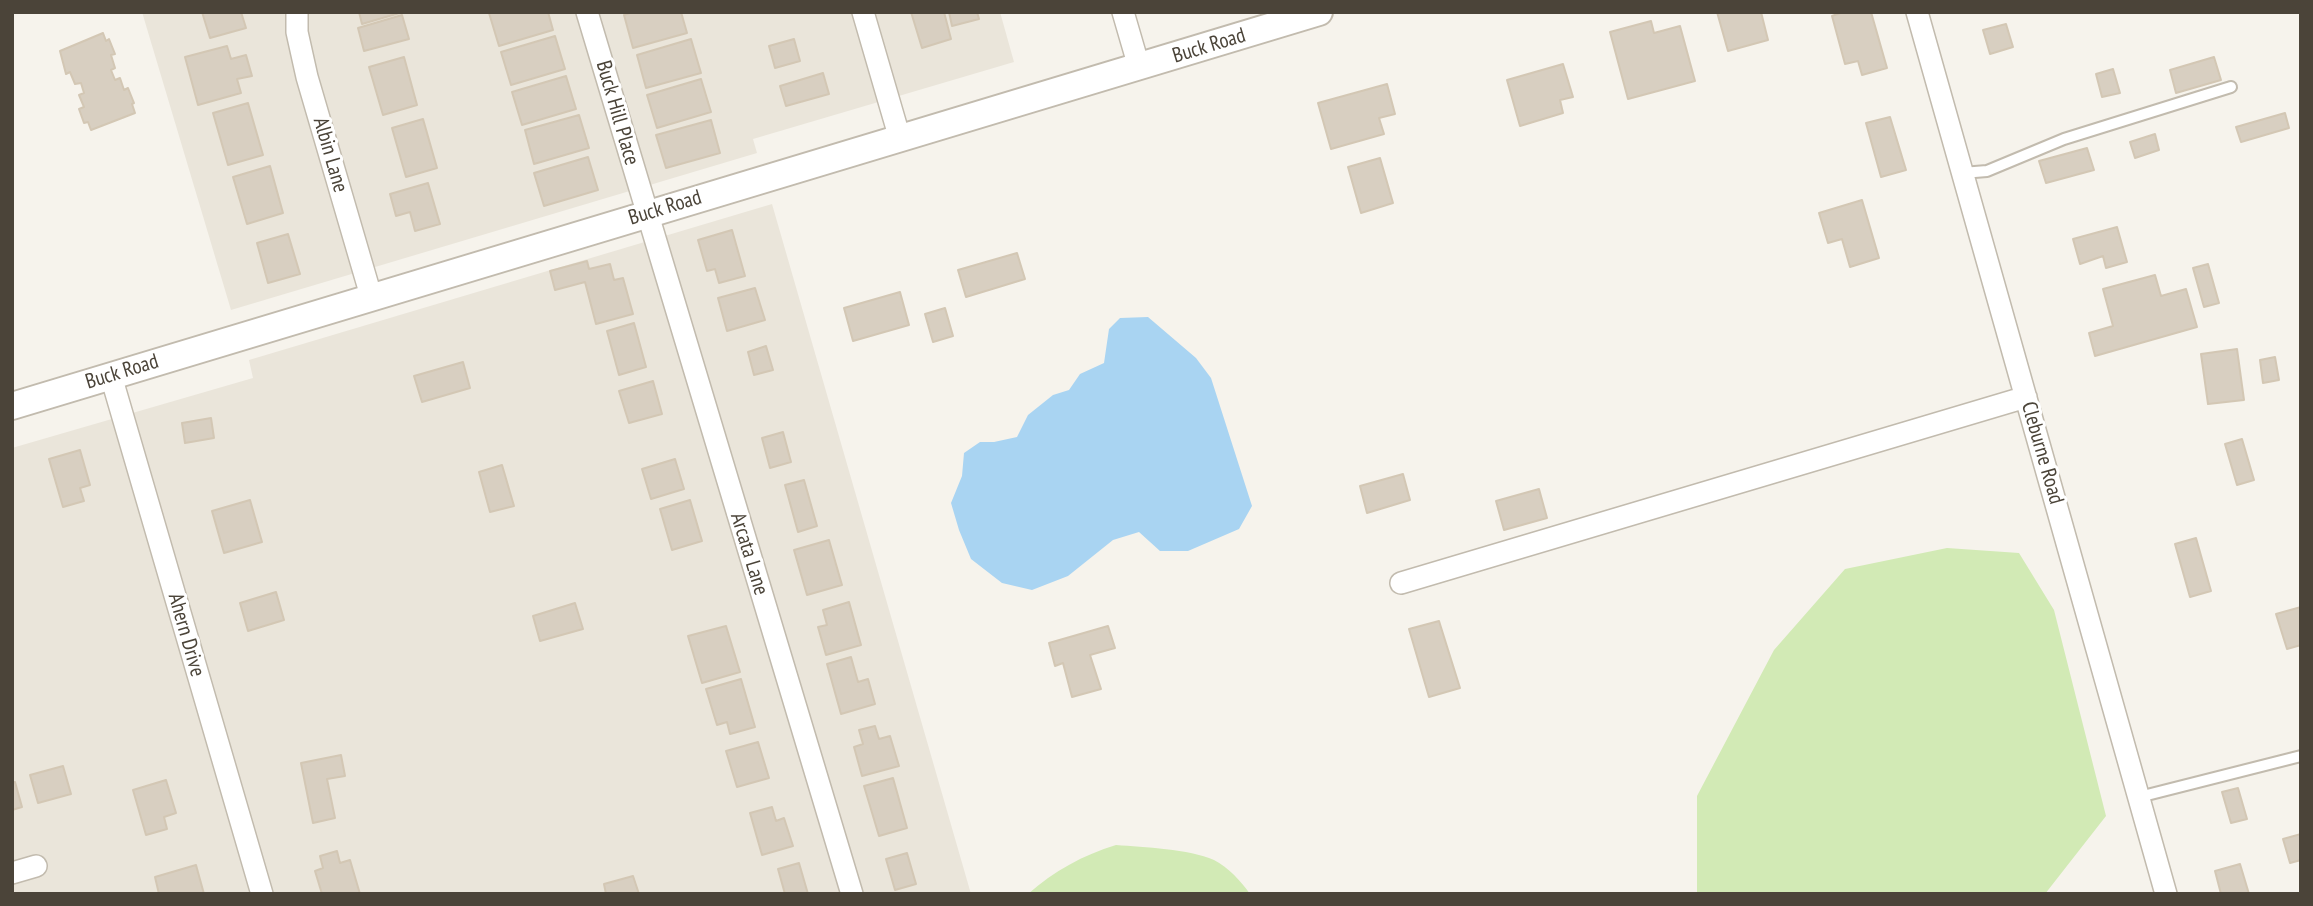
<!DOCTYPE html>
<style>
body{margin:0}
#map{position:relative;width:2313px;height:906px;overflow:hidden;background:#f6f3ec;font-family:"PT Sans Narrow",sans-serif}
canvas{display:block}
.frame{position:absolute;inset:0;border:14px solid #4b4439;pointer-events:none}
</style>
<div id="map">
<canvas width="2313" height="906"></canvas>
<div class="frame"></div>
</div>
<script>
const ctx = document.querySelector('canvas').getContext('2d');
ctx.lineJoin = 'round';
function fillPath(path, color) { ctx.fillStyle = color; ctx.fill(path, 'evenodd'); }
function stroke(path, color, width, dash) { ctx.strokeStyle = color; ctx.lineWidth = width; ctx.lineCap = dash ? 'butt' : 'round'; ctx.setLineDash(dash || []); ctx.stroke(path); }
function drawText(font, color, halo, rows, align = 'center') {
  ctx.font = font + ' "PT Sans Narrow",sans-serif'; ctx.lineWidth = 6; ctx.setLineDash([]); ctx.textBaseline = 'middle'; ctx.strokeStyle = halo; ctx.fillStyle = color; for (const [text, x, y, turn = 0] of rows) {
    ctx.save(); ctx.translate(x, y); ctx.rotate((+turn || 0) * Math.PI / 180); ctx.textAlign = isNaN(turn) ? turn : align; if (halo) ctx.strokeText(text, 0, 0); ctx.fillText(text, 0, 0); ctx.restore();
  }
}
const residential = new Path2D(`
 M142,12H1000L1014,62L753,139L757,153L231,310Z
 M772,204L971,894H12V448L253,378L249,360Z`);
const green = new Path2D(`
 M1947,548L2019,553L2054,610L2106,816L2045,894H1697V796L1774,650L1845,569Z
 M1116,845C1144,847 1189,849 1214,860C1228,867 1241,881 1250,894H1028C1054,871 1083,855 1116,845Z`);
const water = new Path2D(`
 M1148,317L1196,358L1211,378L1252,506L1239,529L1188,551H1160L1139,532L1113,540L1068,576L1032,590L1002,583L971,559L959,530L951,503L962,476L964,453L980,442H994L1017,437L1028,415L1053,395L1069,390L1080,374L1104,363L1109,329L1120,318Z`);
const building = new Path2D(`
 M202,12H241L246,28L210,38Z
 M359,12H403L362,24Z
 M548,12L553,30L499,46L489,13Z
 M633,12H681L687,33L633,48L624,15Z
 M911,12H944L951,39L922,48Z
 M949,12H977L979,19L952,26Z
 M1717,12H1761L1768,40L1728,51Z
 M1843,12H1871L1887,68L1862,75L1858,61L1845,64L1832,16Z
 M402,15L409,39L364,51L358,28Z
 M1651,21L1654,33L1680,26L1695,81L1628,99L1610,32Z
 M2006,24L2013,47L1990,54L1983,30Z
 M103,33L106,41L109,39L115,54L111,55L115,68L111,70L115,80L120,78L124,90L128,88L134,103L132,104L135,113L91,130L88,122L84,123L79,109L84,107L79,95L84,93L81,83L75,84L70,72L66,74L60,51Z
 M555,36L565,69L511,85L501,52Z
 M691,39L701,73L646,88L637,55Z
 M794,39L800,61L775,68L769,46Z
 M227,46L231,59L246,55L252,76L237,79L241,93L198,105L185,57Z
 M404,57L417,105L383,115L369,67Z
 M2214,57L2221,80L2176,93L2170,70Z
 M1563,64L1573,97L1560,100L1563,113L1520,126L1507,80Z
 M2113,69L2120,93L2102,97L2096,74Z
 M823,73L829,94L786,106L780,86Z
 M566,76L576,109L522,125L512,92Z
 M701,79L711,112L657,128L647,95Z
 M1387,84L1395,114L1379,118L1384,134L1331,149L1318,103Z
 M248,103L263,155L228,165L213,113Z
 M2285,113L2289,128L2241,142L2236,127Z
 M579,115L589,148L534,164L525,130Z
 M1890,117L1906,170L1881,177L1866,123Z
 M423,119L437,168L406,177L392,128Z
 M711,120L720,153L666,168L656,135Z
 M2155,134L2159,150L2135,158L2130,142Z
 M2087,148L2094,170L2046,183L2039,161Z
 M588,157L598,190L544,206L534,173Z
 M1380,158L1393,203L1361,213L1348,167Z
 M270,166L283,213L247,224L233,177Z
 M428,183L440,224L415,231L410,212L396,216L390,194Z
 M1862,200L1879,258L1850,267L1842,239L1828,243L1819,213Z
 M2117,227L2127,262L2106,268L2103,256L2080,264L2073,239Z
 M732,230L745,276L719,283L715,269L707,271L698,240Z
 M288,234L300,274L268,283L257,243Z
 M1017,253L1025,279L966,297L958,270Z
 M587,261L589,269L610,264L614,280L623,278L633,314L596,324L585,282L555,290L550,271Z
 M2208,264L2219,303L2204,307L2193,268Z
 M2155,275L2161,296L2186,289L2197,327L2095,356L2089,333L2113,326L2103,289Z
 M755,288L765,320L727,331L718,298Z
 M900,292L909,325L853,341L844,308Z
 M945,308L953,336L933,342L925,314Z
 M634,323L646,367L619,375L607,331Z
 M766,346L773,370L754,375L748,352Z
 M2237,349L2244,400L2208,404L2201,354Z
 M2275,357L2279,380L2263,383L2260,360Z
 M463,362L470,388L422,402L414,376Z
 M653,381L662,414L629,423L619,391Z
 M211,418L214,438L185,443L182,423Z
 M783,432L791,462L770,468L762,438Z
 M2242,439L2254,480L2237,485L2225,444Z
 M80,450L90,485L80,488L84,501L63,507L49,459Z
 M675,459L684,489L651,499L642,469Z
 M502,465L514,506L490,512L479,472Z
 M1403,474L1410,500L1367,513L1360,486Z
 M804,480L817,526L798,532L785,485Z
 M1539,489L1547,518L1504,530L1496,501Z
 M250,500L262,542L224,553L212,511Z
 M690,500L702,541L672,550L660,509Z
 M2196,538L2211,591L2190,597L2175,544Z
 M829,540L842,585L807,595L794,550Z
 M276,592L284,620L248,631L240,603Z
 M849,602L861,645L826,655L818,627L827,625L823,610Z
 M575,603L583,629L540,641L533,616Z
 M2301,607V645L2287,649L2276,614Z
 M1439,621L1460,688L1429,697L1409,629Z
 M726,626L740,672L702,683L688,636Z
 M1108,626L1115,648L1090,655L1101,689L1072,697L1063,663L1055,666L1049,643Z
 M851,657L858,682L868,679L875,704L841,714L827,664Z
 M741,679L755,727L730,734L727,722L717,725L706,689Z
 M875,726L879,739L890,736L899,766L862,776L854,747L863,744L859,730Z
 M758,742L769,778L737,787L726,751Z
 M341,755L345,776L327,779L335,818L313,823L301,763Z
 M63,766L71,794L38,803L30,775Z
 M893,778L907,828L879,836L864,786Z
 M166,780L176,813L164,817L167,829L146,835L133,790Z
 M15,782L22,807L12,810V783Z
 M2238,788L2247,819L2231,823L2222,792Z
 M772,807L776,821L784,818L793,846L762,855L750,813Z
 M2301,834V860L2290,863L2283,839Z
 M337,851L340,863L350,860L360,894H322L315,871L323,868L320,856Z
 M907,853L916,884L895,890L886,859Z
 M799,863L808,894H785L778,869Z
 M2240,864L2249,894H2221L2215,871Z
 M196,865L204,894H159L155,877Z
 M633,876L639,894H606L604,884Z`);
const service = new Path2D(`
 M1962,173L1987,171L2064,139L2231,87
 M2139,797L2301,756`);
const minor = new Path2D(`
 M297,12V32L307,77L371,296
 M587,12L852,894
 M863,12L900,139
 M1123,12L1139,67
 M1917,12L2166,894
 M111,376L262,894
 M1401,583L2026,397
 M12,873L36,866`);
const tertiary = new Path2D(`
 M12,406L1319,12`);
const streetNames = [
 ["Buck Road",1209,46,-17],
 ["Buck Hill Place",617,113,74],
 ["Albin Lane",330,155,74],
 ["Buck Road",665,208,-17],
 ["Buck Road",122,372,-17],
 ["Cleburne Road",2042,453,74],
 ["Arcata Lane",749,554,73],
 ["Ahern Drive",186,635,74]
];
fillPath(residential, '#eae5da');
fillPath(green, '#d2eab5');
fillPath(water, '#a9d4f2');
fillPath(building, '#d8cfc1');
stroke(building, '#d3c7b4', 2);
stroke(service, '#c2bbae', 14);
stroke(minor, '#c2bbae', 24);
stroke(tertiary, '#c2bbae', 30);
stroke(service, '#fff', 10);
stroke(minor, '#fff', 21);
stroke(tertiary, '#fff', 26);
drawText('21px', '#4b4439', '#fff', streetNames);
</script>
